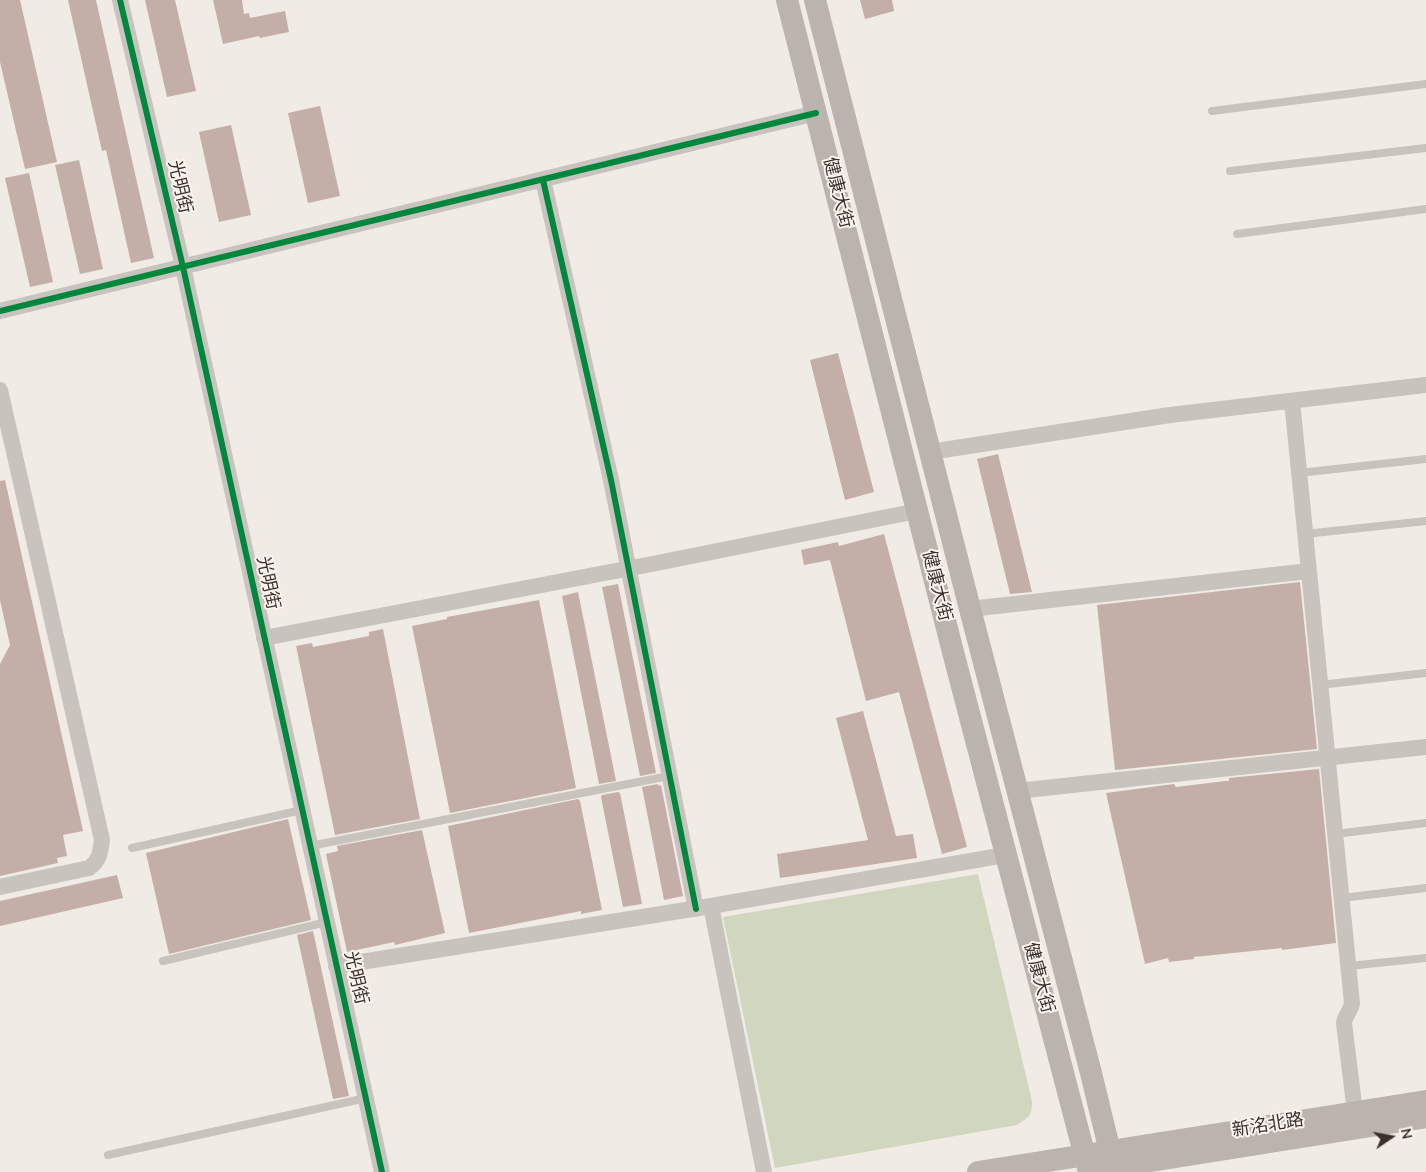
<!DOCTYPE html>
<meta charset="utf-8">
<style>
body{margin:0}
#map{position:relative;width:1426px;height:1172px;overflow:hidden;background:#f0ebe5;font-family:"Nunito Sans",sans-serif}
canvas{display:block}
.north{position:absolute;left:1366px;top:1112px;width:50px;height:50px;-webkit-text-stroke:4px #fbf5ee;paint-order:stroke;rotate:78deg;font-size:14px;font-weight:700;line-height:20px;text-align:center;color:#3b302b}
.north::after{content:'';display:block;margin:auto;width:18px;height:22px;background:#3b302b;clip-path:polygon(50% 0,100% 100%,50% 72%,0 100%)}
</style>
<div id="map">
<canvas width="1426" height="1172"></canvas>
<div class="north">N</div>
</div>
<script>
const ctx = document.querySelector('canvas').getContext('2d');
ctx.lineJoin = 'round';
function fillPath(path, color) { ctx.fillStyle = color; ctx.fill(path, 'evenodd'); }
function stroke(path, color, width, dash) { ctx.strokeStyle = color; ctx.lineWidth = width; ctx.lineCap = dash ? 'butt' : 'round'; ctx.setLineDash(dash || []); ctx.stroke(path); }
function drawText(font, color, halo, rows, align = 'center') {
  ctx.font = font + ' "Nunito Sans","Noto Sans SC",sans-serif'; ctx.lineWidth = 4; ctx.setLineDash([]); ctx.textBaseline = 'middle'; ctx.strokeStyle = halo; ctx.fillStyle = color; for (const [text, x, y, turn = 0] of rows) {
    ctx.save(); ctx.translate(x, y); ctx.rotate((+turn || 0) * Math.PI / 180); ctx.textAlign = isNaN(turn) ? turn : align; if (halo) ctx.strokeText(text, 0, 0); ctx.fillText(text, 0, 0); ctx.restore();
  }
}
const green = new Path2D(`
 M978,874L1032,1101C1032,1116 1029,1117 1017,1125L775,1168L723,917Z`);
const building = new Path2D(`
 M0,0H20L57,162L25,169L0,62Z
 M68,0H96L154,258L131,263L106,150L102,151Z
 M145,0H175L196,91L167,97Z
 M213,0H242L244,14L249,13L250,18L285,11L289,32L260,38L259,36L223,44Z
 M860,0H892L894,11L865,19Z
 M320,106L340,196L308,203L288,113Z
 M231,125L251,215L219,222L199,132Z
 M79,160L103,269L80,274L55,165Z
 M29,173L53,282L30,287L5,178Z
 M838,353L874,492L845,500L810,360Z
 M998,454L1032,592L1010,594L977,459Z
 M5,480L83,831L63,835L67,856L57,858L58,863L0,876V664L10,645L0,600V481Z
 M884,534L967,847L942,854L899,692L866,701L830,560L804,565L801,550L838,542L839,546Z
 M1300,582L1317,749L1115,770L1097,605Z
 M618,584L656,773L640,776L602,587Z
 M578,592L616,781L599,784L562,596Z
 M539,600L576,788L450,813L412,626L447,619V617Z
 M383,629L420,819L335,835L296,646L312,643L313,647L369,636V632Z
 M863,711L896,836L913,834L917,858L780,878L777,854L868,840L836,718Z
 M1319,769L1336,943L1282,950V948L1194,957V959L1169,962L1168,958L1145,964L1106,793L1174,784L1176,787L1225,781H1229V778Z
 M658,784L659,786L661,785L683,896L664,900L642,787Z
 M618,792L620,793L642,904L623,907L601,797L602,795Z
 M578,799L580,801L602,910L581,914V911L469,933L448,826Z
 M288,819L311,920L169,954L146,853Z
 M422,830L445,933L395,945L394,942L347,952L326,854L338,851L337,846Z
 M117,875L123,898L0,926V901Z
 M313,931L349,1096L333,1099L297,935Z`);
const lane = new Path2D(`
 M1212,111L1426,84
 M1230,171L1426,148
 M1237,234L1426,209
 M1299,473L1426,459
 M1305,534L1426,521
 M1320,685L1426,673
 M1335,834L1426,823
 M310,846L669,776
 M132,848L302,810
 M1342,898L1426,888
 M163,961L327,922
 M1349,966L1426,958
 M108,1155L366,1098`);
const street = new Path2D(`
 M120,0L183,267L382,1172
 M543,180L611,480L696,909
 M0,311L816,113
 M0,390L102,840C100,853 100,860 89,868L0,887
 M1292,401L1352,1003C1351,1011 1345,1015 1344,1023L1355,1112
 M930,452L1170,415L1426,385
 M970,609L1309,571
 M264,638L652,564L917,511
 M1017,791L1426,747
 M711,906L764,1172
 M336,966L711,906L1005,855`);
const secondary = new Path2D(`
 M787,0L953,652L1089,1172
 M815,0L970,609L1091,1073L1115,1172
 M1100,1169L1426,1117
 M978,1172L1426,1101`);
const cycleway = new Path2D(`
 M120,0L183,267L382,1172
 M543,180L611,480L696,909
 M0,311L816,113`);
const streetNames = [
 ["光明街",179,187,77],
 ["健康大街",837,193,76],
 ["光明街",267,583,78],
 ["健康大街",936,586,76],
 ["光明街",355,978,77],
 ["健康大街",1038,978,75],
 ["新洺北路",1268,1126,-9]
];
fillPath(green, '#d1d6bf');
fillPath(building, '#c3afa7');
stroke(lane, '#c9c3be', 8);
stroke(street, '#c9c3be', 16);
stroke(secondary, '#bab3ae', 22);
stroke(cycleway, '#00873e', 6);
drawText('18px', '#3b302b', '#fbf5ee', streetNames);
</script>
